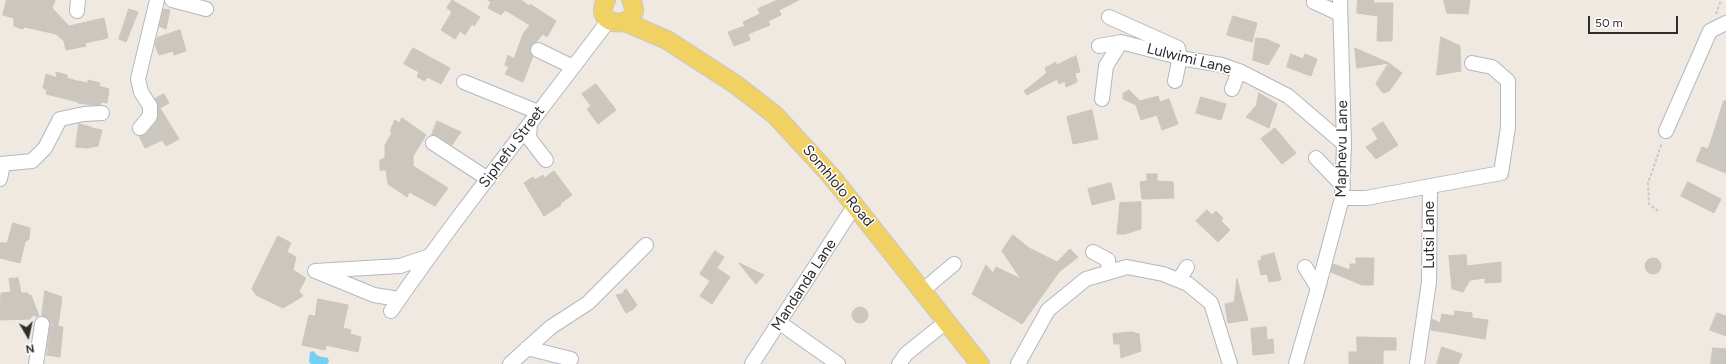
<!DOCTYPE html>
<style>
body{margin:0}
#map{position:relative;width:1726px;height:364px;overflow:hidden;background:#efe9e1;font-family:Figtree,sans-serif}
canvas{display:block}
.north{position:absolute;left:8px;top:316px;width:40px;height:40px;-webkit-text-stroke:3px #fff;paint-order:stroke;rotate:171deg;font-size:11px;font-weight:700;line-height:16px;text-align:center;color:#2e2e2e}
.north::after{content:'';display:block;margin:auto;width:14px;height:18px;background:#2e2e2e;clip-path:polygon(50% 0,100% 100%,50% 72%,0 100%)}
.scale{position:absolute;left:1588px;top:16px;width:90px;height:18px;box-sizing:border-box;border:2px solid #2e2e2e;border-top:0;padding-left:5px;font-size:12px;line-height:14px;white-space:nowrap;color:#2e2e2e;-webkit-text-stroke:3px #fff;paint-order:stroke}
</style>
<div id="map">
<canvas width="1726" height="364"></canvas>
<div class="north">N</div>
<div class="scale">50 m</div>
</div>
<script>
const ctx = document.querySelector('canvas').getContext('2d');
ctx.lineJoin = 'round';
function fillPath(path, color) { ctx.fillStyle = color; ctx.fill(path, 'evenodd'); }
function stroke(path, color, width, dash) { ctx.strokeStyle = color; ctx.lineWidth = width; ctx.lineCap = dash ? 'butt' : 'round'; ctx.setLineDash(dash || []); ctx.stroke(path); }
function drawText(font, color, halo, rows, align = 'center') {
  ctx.font = font + ' Figtree,sans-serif'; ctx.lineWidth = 3; ctx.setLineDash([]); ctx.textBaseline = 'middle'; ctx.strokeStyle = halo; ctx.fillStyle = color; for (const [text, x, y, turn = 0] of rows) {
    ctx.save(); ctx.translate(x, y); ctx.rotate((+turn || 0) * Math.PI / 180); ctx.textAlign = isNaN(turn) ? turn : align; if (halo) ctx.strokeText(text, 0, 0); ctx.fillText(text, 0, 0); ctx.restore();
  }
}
const water = new Path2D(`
 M313,351L318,356L328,358L329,362L327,364H311L309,362L310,352Z`);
const building = new Path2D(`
 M7,0H55L52,8L69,26L104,18L108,38L85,43L86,46L66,50L64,41L56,34L25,27L22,29L14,26V18L3,15Z
 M452,0L480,17L474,26L472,24L465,35L460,31L455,39L441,30L452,12L447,8Z
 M488,0H521L529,6L530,4L556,21L547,37L543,34L536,42L531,46L530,51L533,56L523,82L505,74L509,67L505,65L508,55L514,59L523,34L530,25L505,10L501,15L488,8L491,2Z
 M778,0H799L779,10L781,15L768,21L770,25L748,34L750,40L734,46L728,32L745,26L743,22L760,14L758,9Z
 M1358,0H1374L1373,3H1393L1392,41H1377L1378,16L1357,13Z
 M1444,0H1470L1468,14L1447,13Z
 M129,9L138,12L126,42L119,39Z
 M164,9L170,10L166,29L159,26Z
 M1233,16L1257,23L1252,42L1227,35Z
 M180,30L186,51L174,55L173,51L159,55L155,45L157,38Z
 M1441,37L1460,46L1461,71L1437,75Z
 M1256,38L1266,39L1280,45L1268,65L1253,60Z
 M413,48L450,68L441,84L427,77L425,81L417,77L419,72L404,64Z
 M1355,48L1389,63L1357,68Z
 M1291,54L1303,59L1305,54L1317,59L1311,76L1287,67Z
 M1076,56L1080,72L1075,73L1077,82L1066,87L1065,81L1059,84L1057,79L1027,95L1024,91L1047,73L1045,68L1056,62V65Z
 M1389,63L1402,73L1389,91L1383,93L1376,84Z
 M56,72L67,75V78L77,81L88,83V80L100,83L99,86L109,89L107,103L101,102L100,105H93L78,103V102L46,94L47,90L43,88L46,74L57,78Z
 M596,84L616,110L598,124L587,109L591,106L582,94Z
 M1129,90L1140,101L1158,96L1160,102L1169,99L1178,124L1162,130L1157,115L1141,120L1136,105L1123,99V94Z
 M1259,93L1277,104L1269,128L1246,117L1256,106Z
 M164,94L169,103L160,108L179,139L166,146L162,140L145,148L139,136L146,134L157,121L158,116V106L155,99Z
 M1201,97L1226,104L1221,120L1196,113Z
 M1724,101H1726V173L1696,161L1702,147L1708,149Z
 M1092,110L1098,139L1073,144L1067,117Z
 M402,118L426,135L413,156V166L448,188L435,206L409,192L407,197L388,184L386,170H380V160L385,158V145L392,133L390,131L395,120L399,123Z
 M437,121L461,132L452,145L438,136L432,135Z
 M1383,122L1398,145L1376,159L1366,147L1378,139L1372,129Z
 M79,124L91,127L92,128L102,130L98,146L87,148L76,147Z
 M1275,128L1296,153L1282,164L1261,139Z
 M554,171L572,195L560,204L561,205L544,216L524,183L533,177L535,180L543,175L544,178Z
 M1147,174H1157V181L1173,182L1174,198L1142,199L1140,182L1147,181Z
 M1688,182L1721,199L1714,213L1681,196Z
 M1111,183L1115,199L1092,205L1088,189Z
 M1141,202V229L1125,234H1117L1120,203Z
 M1207,210L1212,215L1216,211L1223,218L1221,221L1230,230L1218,242L1196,221Z
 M13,223L30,228L29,239L25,242L20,263L0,258V243H7Z
 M1013,235L1029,248L1057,262L1070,249L1078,257L1059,272L1022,324L972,294L986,265L993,273L996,267L1021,279L1002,251Z
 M278,236L291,243L287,252L296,257L293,270L306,278L299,291L303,296L283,308L256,295L252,289Z
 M715,251L724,257L717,268L730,277L712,304L700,296L710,281L700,274Z
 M1274,253L1281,280L1269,282L1267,274L1261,275L1258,261L1262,260L1261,257Z
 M1466,255L1467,266L1501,262V282L1485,283V278L1470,280L1463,292L1452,289L1449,256Z
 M1356,258H1374L1373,285H1362L1331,272L1333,264L1350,270V264H1356Z
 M1645 266a8 8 0 1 1 16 0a8 8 0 1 1-16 0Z
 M739,263L764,275L756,284Z
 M18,278L21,293H28L29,296L31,295L39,316L37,317L33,315L30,319L0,320L1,293L11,292L9,279Z
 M1237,279L1248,320L1228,323L1225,304L1234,302Z
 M626,289L637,305L632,310L626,313L616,295L622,294Z
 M45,291L62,297L58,326L50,323L47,317L42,316Z
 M318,299L348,305L343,328L351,330L350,334L361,337L358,352L326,345L325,350L302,345L309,315L315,316Z
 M852 315a8 8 0 1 1 16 0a8 8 0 1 1-16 0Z
 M1455,311L1472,313V318L1488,320L1485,339L1431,330L1432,319L1440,323L1442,314L1454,316Z
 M1717,313L1726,316V336L1710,330Z
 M50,325L63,327L60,357L47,355Z
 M1266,327L1267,340L1273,339L1274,353L1253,355L1251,329Z
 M1132,332L1139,334L1141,351L1121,358L1120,344H1114L1113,334Z
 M1357,337L1396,338V350H1383V364H1349V352H1357Z
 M1442,347L1462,354L1458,364H1437Z
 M1713,348L1726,349V364H1711Z`);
const path = new Path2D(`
 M1716,14L1721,0
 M1658,211L1649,204L1648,183L1662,143`);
const minor = new Path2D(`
 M172,0L206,9
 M1314,2L1340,14
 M77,11L78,0
 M1109,17L1178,48L1180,57L1175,81
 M1099,46L1121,42
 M538,50L573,67
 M464,82L538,112
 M1232,89L1239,71
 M1102,99L1106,66L1121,42L1186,59L1222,65L1239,71L1288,96L1344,144
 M530,123L529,138L546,160
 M140,128L150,116V106L141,92L138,79L157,0
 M1666,131L1710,31L1726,23
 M433,143L488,179
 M1316,158L1343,186
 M0,164L32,161L45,148L60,119L84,114L102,113
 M0,168L2,169L0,179
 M1342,198H1366L1501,173L1508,127V81L1492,67L1472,63
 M1093,252L1108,260L1109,272
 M1305,267L1318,288
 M315,271L400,266L430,256
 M318,272L374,295L399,299
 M1179,280L1187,267
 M922,291L954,264
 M391,311C460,211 536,117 609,20
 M780,323L838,364
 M527,348L571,359
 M36,364L42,324
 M510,364L551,327L588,303L646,245
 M752,364L855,205
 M899,364L906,354L946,322
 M1018,364L1048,310L1086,279L1127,267L1163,274L1188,284L1211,303L1230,364
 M1296,364L1318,288L1342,198L1344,144L1340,0
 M1417,364L1429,282L1430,187`);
const major = new Path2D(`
 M606,0C590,31 647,29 631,0
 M625,22L667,40L735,84L775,115L832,177L980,364`);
const streetNames = [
 ["Lulwimi Lane",1189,59,14],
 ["Siphefu Street",512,147,-53],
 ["Maphevu Lane",1342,149,-89],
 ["Somhlolo Road",838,186,50],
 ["Lutsi Lane",1430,235,-90],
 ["Mandanda Lane",804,285,-57]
];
fillPath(water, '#75cff0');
fillPath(building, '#cbc7bf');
stroke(building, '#cbc5ba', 1);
stroke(minor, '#b4b7c1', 16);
stroke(major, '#c9c9c9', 20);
stroke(path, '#c9c9c9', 2, [3, 2]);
stroke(minor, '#fff', 14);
stroke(major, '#f2d163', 18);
drawText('15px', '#2e2e2e', '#fff', streetNames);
</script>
